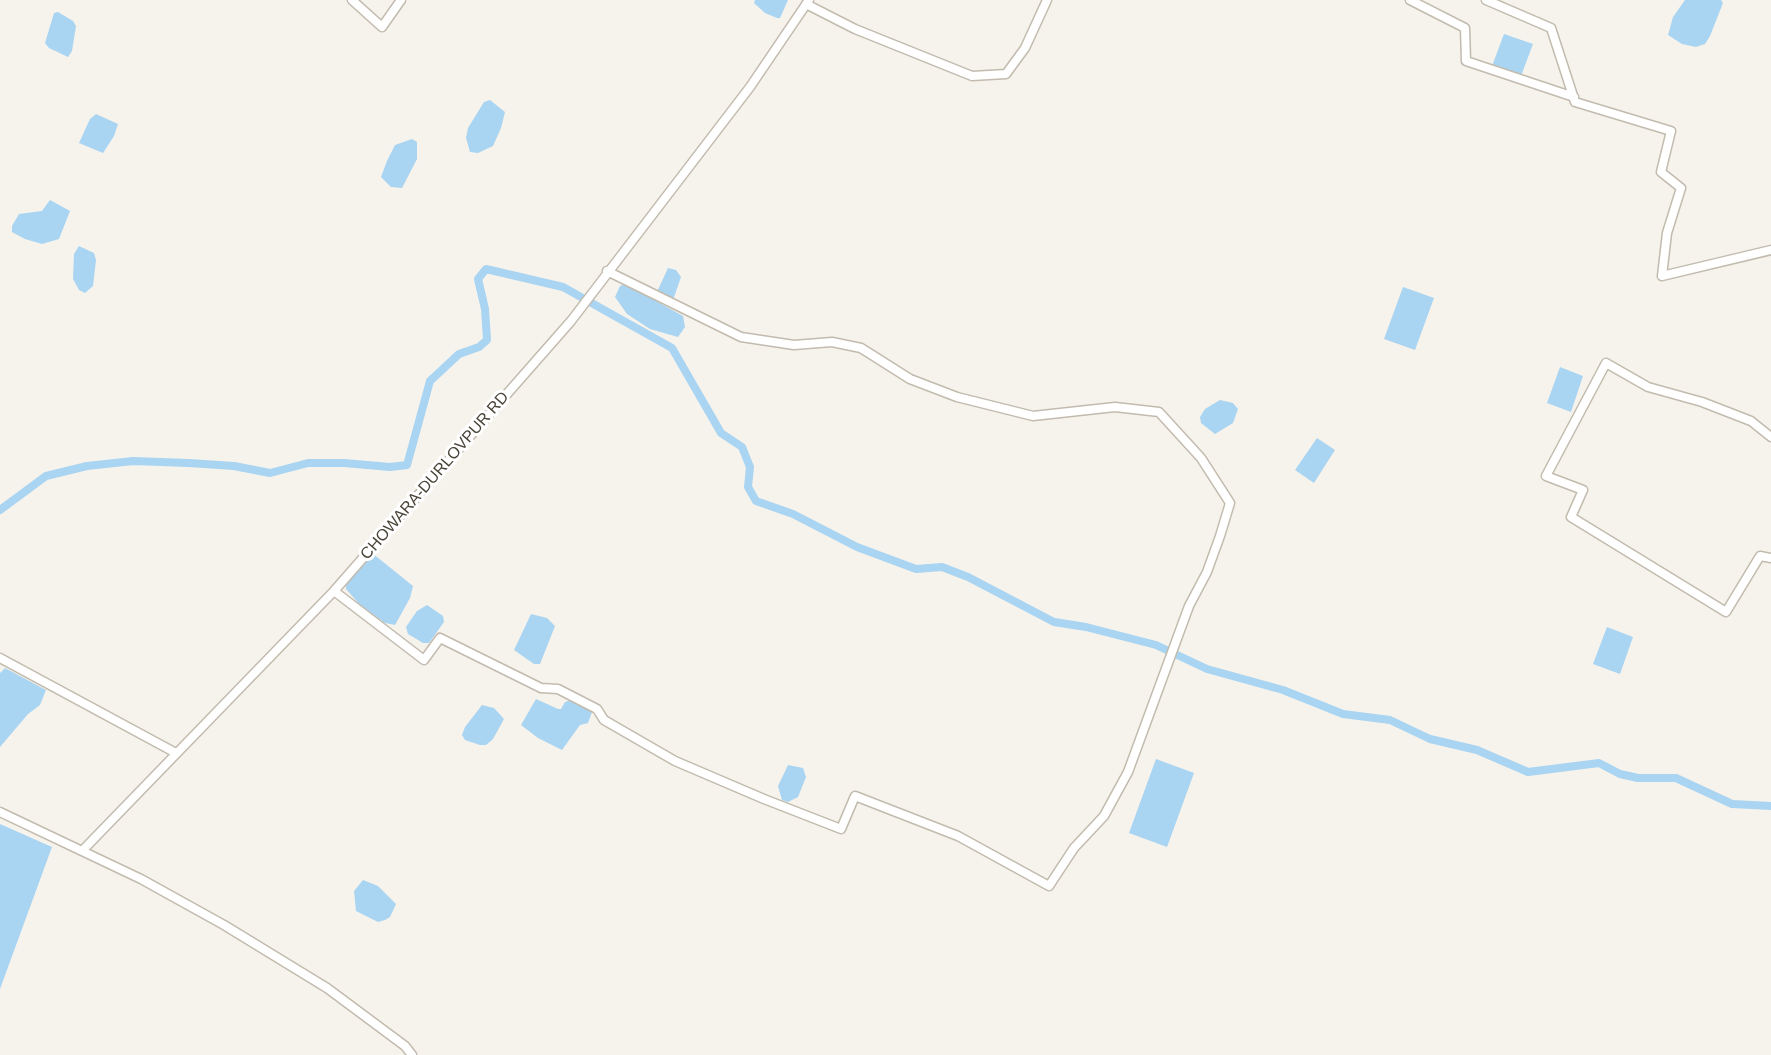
<!DOCTYPE html>
<html>
<head>
<meta charset="utf-8">
<style>
	body { margin:0 }
	canvas { display:block; background:#f6f3ec }
</style>
</head>
<body>
<canvas width="1771" height="1055"></canvas>
<script>
const c = document.querySelector('canvas').getContext('2d');
c.lineJoin = 'round';
function fill(path, color) {
  c.fillStyle = color;
  c.fill(path, 'evenodd');
}
function toPath(rows) {
  const path = new Path2D();
  for (const r of rows) {
    path.moveTo(r[0], r[1]);
    for (let i = 2; i < r.length; i += 2) path.lineTo(r[i], r[i + 1]);
  }
  return path;
}
function stroke(path, color, width, dash) {
  c.strokeStyle = color;
  c.lineWidth = width;
  c.lineCap = dash ? 'butt' : 'round';
  c.setLineDash(dash || []);
  c.stroke(path);
}
function label(font, color, halo, rows, align = 'center') {
  c.font = font + ' Arial,sans-serif';
  c.lineWidth = 6;
  c.setLineDash([]);
  c.textBaseline = 'middle';
  c.strokeStyle = halo;
  c.fillStyle = color;
  for (const [text, x, y, turn = 0] of rows) {
    c.save();
    c.translate(x, y);
    c.rotate((+turn || 0) * Math.PI / 180);
    c.textAlign = isNaN(turn) ? turn : align;
    if (halo) c.strokeText(text, 0, 0);
    c.fillText(text, 0, 0);
    c.restore();
  }
}
fill(toPath([
	[755,0,788,0,780,18,777,18,765,13,754,3],
	[1685,0,1721,0,1723,3,1710,36,1705,44,1696,47,1682,44,1668,35,1673,17],
	[58,12,73,21,76,26,72,51,68,57,49,48,45,43,54,13],
	[1504,34,1533,44,1521,76,1492,66],
	[490,100,505,112,501,128,493,146,478,153,470,152,466,138,468,128,484,102],
	[96,114,118,124,114,136,103,153,79,143,90,119],
	[412,139,417,142,417,159,402,188,391,187,381,177,387,161,395,145],
	[50,200,70,211,59,239,42,244,25,239,12,232,12,226,19,214,42,211],
	[79,246,94,253,96,260,93,286,85,293,79,290,73,279,74,254],
	[668,268,676,270,681,277,672,303,656,294],
	[625,284,683,316,685,327,678,337,650,329,627,314,615,297,620,286],
	[1403,287,1434,298,1415,350,1384,339],
	[1560,367,1583,376,1571,412,1547,403],
	[1220,400,1233,403,1238,409,1233,423,1215,434,1201,423,1200,417,1205,409],
	[1317,438,1335,450,1314,483,1295,470],
	[372,553,413,586,410,598,395,625,385,623,360,605,346,589,346,585],
	[427,605,443,616,444,622,429,643,423,643,408,634,406,627,417,611],
	[531,614,547,618,555,626,540,664,534,664,514,650],
	[1607,627,1633,637,1620,674,1593,664],
	[5,668,46,690,40,705,28,714,0,747,0,673],
	[536,699,558,709,561,709,565,702,571,700,588,707,592,712,588,723,580,725,562,750,538,738,521,725],
	[482,705,494,708,504,719,493,739,486,745,480,745,465,740,462,735,465,727],
	[1156,759,1194,773,1167,847,1129,833],
	[788,765,803,768,806,777,798,797,788,802,782,800,778,786],
	[0,824,52,847,0,989],
	[363,880,378,886,396,904,390,917,385,920,378,922,356,911,354,891]
]), '#a9d4f2');
stroke(toPath([
	[0,510,46,476,87,466,133,461,189,463,234,466,270,473,308,463,344,463,390,467,407,465,430,381,459,354,479,347,487,340,485,309,478,279,486,269,563,287,672,348,721,433,742,447,750,467,748,487,756,501,793,514,857,547,916,569,942,567,968,577,1054,622,1086,627,1156,645,1207,669,1283,690,1343,714,1390,720,1430,739,1477,750,1528,772,1599,763,1620,774,1638,778,1676,778,1732,804,1771,806]
]), '#a9d4f2', 8);
const minor = toPath([
	[352,0,382,27,401,0],
	[1410,0,1465,28,1466,61,1574,97],
	[1486,0,1551,28,1575,102,1671,131,1661,172,1681,188,1667,233,1662,276,1771,250],
	[806,4,855,29,972,76,1006,74,1025,48,1047,0],
	[1771,437,1751,421,1702,402,1648,387,1606,363,1546,476,1583,490,1571,517,1726,612,1760,556,1771,558],
	[334,591,424,660,440,638,541,688,558,689,597,709,604,720,675,761,764,799,841,829,855,796,958,836,1049,886,1074,848,1104,816,1128,772,1189,606,1207,572,1220,536,1230,503,1201,458,1159,412,1115,407,1033,416,957,397,910,379,861,348,832,342,794,345,741,337,607,271],
	[0,658,176,753],
	[0,812,82,851,334,591,571,321,750,87,809,0],
	[82,851,141,879,224,925,327,988,405,1046,412,1055]
]);
stroke(minor, '#c2bbae', 11);
stroke(minor, '#fff', 8);
label('16px', '#4b4439', '#fff', [
	["CHOWARA-DURLOVPUR RD",435,476,-49]
]);
</script>
</body>
</html>
